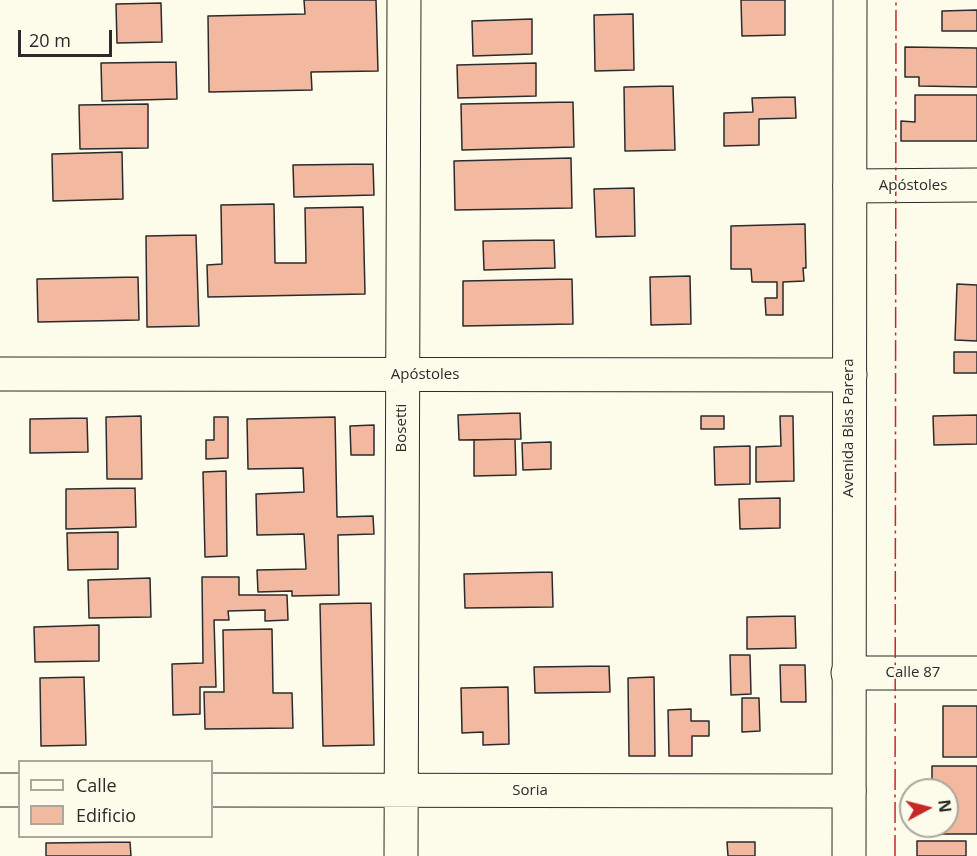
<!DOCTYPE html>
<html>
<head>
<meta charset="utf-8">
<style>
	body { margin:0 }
	#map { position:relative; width:977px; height:856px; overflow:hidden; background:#fdfbea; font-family:"Open Sans",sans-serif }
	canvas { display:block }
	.legend { position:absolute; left:18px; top:760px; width:195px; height:78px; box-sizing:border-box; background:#fdfbea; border:2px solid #a9a89e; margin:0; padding:8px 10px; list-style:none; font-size:18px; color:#2b2b2b }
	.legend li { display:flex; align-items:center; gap:12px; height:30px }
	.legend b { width:30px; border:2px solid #a9a89e }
	.north { position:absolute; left:899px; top:778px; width:60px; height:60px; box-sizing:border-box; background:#fdfbea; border:2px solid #a9a89e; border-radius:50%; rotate:83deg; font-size:16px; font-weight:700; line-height:24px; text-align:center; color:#2b2b2b }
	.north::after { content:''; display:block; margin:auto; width:21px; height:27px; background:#c62828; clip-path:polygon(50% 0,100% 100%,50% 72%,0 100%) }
	.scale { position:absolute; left:18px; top:30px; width:94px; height:27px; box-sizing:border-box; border:3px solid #2b2b2b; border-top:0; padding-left:8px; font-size:18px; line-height:21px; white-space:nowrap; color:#2b2b2b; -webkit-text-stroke:4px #fdfbea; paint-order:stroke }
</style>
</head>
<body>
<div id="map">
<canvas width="977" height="856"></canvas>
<ul class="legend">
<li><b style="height:8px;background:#fdfbea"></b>Calle</li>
<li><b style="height:16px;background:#f2b8a0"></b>Edificio</li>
</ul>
<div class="north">N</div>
<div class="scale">20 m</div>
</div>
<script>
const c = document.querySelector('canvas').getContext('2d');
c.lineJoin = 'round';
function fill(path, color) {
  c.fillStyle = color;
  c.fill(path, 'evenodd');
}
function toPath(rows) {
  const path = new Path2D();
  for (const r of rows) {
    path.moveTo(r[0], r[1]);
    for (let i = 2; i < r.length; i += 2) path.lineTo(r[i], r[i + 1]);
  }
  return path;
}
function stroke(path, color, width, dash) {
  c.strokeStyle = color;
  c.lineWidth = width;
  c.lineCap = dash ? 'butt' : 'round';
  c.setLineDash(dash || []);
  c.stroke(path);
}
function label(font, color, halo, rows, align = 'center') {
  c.font = font + ' "Open Sans",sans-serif';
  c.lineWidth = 4.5;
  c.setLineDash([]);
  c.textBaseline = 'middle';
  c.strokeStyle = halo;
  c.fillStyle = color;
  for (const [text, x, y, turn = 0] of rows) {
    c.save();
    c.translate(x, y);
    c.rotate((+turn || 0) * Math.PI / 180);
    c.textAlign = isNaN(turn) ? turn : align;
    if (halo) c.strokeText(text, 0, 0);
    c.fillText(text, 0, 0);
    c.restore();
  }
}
const building = toPath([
	[304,0,376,0,378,71,311,72,312,90,209,92,208,16,305,14,304,0],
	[741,0,785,0,785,35,742,36,741,0],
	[161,3,162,42,117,43,116,4,161,3],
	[977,10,977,31,942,31,942,11,977,10],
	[633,14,634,70,595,71,594,15,633,14],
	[532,19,532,54,473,56,472,21,532,19],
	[905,47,977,48,977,87,919,86,919,77,905,77,905,47],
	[176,62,177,99,102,101,101,63,176,62],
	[536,63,536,96,458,98,457,65,536,63],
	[673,86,675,150,625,151,624,87,673,86],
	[915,95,977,95,977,141,901,141,901,121,915,122,915,95],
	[795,97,796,118,759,119,759,145,724,146,724,113,753,112,752,98,795,97],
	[573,102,574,147,462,150,461,104,573,102],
	[148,104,148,148,80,149,79,105,148,104],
	[122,152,123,199,53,201,52,154,122,152],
	[571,158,572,208,455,210,454,161,571,158],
	[373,164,374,195,294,197,293,165,373,164],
	[634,188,635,236,596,237,594,189,634,188],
	[274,204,275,263,306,263,305,208,363,207,365,294,208,297,207,265,222,264,221,205,274,204],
	[805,224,806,268,803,268,804,281,783,282,783,315,766,315,765,298,777,298,777,282,752,282,751,269,731,269,731,226,805,224],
	[196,235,199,326,147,327,146,236,196,235],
	[554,240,555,268,484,270,483,241,554,240],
	[690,276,691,324,651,325,650,277,690,276],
	[138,277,139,320,38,322,37,279,138,277],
	[572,279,573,324,463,326,463,281,572,279],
	[957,284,977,285,977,341,955,340,957,284],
	[954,352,977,352,977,373,954,373,954,352],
	[520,413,521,439,459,440,458,415,520,413],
	[977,415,977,444,934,445,933,416,977,415],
	[141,416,142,479,107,479,106,417,141,416],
	[701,416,724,416,724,429,701,429,701,416],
	[780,416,793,416,794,481,756,482,756,447,781,446,780,416],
	[214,417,228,417,228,458,206,459,206,440,214,440,214,417],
	[335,417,337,517,373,516,374,534,338,535,339,595,292,596,292,591,258,592,257,570,306,569,304,534,257,535,256,494,304,492,303,468,248,469,247,419,335,417],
	[87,418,88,452,30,453,30,419,87,418],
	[374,425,374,455,351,455,350,426,374,425],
	[515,439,516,475,474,476,474,440,515,439],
	[551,442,551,469,523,470,522,443,551,442],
	[750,446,750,484,715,485,714,447,750,446],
	[226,471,227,556,205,557,203,472,226,471],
	[135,488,136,527,66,529,66,489,135,488],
	[780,498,780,528,740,529,739,499,780,498],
	[118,532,118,569,68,570,67,533,118,532],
	[552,572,553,607,465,608,464,574,552,572],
	[202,577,239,577,239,595,287,595,288,620,265,621,265,610,228,611,229,620,214,620,216,687,200,687,200,714,173,715,172,664,203,663,202,577],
	[150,578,151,617,89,618,88,580,150,578],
	[371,603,374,745,323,746,320,604,371,603],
	[795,616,796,648,747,649,747,617,795,616],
	[99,625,99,661,35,662,34,627,99,625],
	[272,629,273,693,292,693,293,728,205,729,204,692,224,692,223,630,272,629],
	[730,655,750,655,751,694,731,695,730,655],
	[780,665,805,665,806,702,781,702,780,665],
	[609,666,610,692,535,693,534,667,609,666],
	[84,677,86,745,41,746,40,678,84,677],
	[654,677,655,756,629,756,628,678,654,677],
	[508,687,509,744,483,745,483,732,462,733,461,688,508,687],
	[742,698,759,698,760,731,742,732,742,698],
	[943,706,977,706,977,757,943,757,943,706],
	[691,709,691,721,709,721,709,736,692,736,692,756,669,756,668,710,691,709],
	[932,766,977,766,977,834,933,834,933,826,947,826,947,790,932,790,932,766],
	[917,841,966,841,966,856,917,856,917,841],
	[130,842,131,856,46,856,46,843,130,842],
	[727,842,755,842,755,856,728,856,727,842]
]);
fill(building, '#f2b8a0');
stroke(building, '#2b2b2b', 1.5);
const minor = toPath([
	[850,186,977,185],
	[0,374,850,375],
	[848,673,977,673],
	[0,790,20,790],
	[212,790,849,791],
	[401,856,404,0]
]);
const major = toPath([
	[849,856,850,0]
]);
stroke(minor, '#2b2b2b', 35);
stroke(major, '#2b2b2b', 35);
stroke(minor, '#fdfbea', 33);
stroke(major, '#fdfbea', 33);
stroke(toPath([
	[895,856,896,0]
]), '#c62828', 1.5, [21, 4.5, 3, 4.5]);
label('15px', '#2b2b2b', '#fdfbea', [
	["Apóstoles",913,186],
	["Apóstoles",425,375],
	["Bosetti",402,428,-90],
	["Avenida Blas Parera",849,428,-90],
	["Calle 87",913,673],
	["Soria",530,791]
]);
</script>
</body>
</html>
